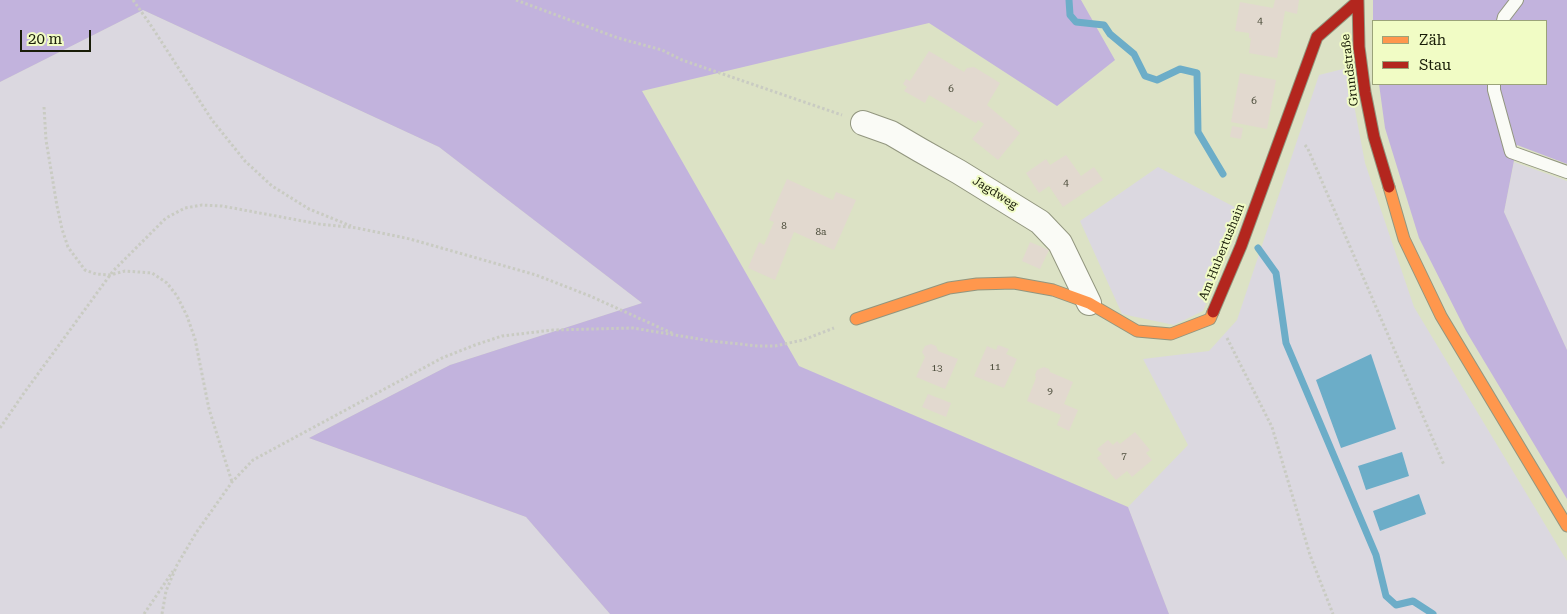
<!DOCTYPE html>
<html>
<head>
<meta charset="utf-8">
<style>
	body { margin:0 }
	#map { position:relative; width:1567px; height:614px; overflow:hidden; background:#dce2c5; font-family:"Roboto Serif",serif }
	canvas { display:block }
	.legend { position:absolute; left:1372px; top:20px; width:175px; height:65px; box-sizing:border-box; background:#f1fcc5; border:1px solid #9ba379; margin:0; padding:6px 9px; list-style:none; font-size:15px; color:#191d08 }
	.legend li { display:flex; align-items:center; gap:10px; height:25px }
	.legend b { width:25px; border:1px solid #9ba379 }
	.scale { position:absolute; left:20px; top:30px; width:71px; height:22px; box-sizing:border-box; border:2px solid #191d08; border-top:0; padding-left:6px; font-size:15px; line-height:18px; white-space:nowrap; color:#191d08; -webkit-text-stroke:4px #f1fcc5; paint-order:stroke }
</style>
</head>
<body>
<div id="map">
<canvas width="1567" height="614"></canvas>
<ul class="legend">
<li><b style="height:6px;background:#ff974d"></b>Zäh</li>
<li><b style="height:6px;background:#b3261e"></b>Stau</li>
</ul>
<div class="scale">20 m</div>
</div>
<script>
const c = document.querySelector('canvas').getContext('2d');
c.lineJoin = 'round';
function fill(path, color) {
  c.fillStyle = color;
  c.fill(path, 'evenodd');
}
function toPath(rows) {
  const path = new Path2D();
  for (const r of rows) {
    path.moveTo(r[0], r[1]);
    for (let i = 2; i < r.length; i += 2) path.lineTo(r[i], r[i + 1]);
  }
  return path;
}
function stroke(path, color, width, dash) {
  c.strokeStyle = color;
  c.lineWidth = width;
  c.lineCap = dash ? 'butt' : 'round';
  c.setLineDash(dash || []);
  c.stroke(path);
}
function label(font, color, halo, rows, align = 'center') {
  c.font = font + ' "Roboto Serif",serif';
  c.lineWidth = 4;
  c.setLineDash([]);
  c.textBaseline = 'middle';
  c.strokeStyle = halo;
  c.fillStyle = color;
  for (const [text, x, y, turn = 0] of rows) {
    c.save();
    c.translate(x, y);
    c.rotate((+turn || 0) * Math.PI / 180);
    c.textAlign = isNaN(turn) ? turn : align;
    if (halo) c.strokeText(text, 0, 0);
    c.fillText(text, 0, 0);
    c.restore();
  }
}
fill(toPath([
	[143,10,439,147,642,303,450,365,309,438,526,517,610,614,0,614,0,82],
	[1347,68,1365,163,1414,307,1567,561,1567,614,1169,614,1128,507,1188,445,1143,359,1209,351,1237,320,1319,75],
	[1514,162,1567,181,1567,350,1504,212],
	[1158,167,1244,212,1203,311,1174,325,1122,314,1080,221]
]), '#dbd8e0');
fill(toPath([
	[0,0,1081,0,1115,60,1057,106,929,23,642,91,799,366,1128,507,1169,614,610,614,526,517,309,438,450,365,642,303,439,147,143,10,0,82],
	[1373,0,1567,0,1567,164,1517,145,1504,212,1567,350,1567,499,1466,331,1419,238,1385,128,1379,84,1546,84,1546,21,1373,21,1373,36]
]), '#c2b3dd');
fill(toPath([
	[1371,354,1396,429,1341,448,1316,380],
	[1402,452,1409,476,1366,490,1358,466],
	[1419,494,1426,514,1380,531,1373,511]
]), '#6cadc8');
stroke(toPath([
	[1069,0,1070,15,1076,22,1104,25,1110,34,1134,54,1145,76,1157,80,1180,69,1197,73,1198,132,1223,174],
	[1258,248,1276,273,1286,343,1376,555,1386,596,1396,605,1413,601,1433,614]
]), '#6cadc8', 7);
fill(toPath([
	[1275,0,1299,0,1297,14,1285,11,1277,58,1249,53,1251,38,1249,38,1249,33,1235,31,1240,2,1273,8],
	[929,51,964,72,967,68,974,67,1000,83,987,105,1020,133,998,160,972,139,984,124,978,120,976,123,929,95,925,103,904,91,907,87,903,84,906,79,910,81],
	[1240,73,1276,80,1267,129,1231,122],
	[1232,126,1243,128,1241,139,1230,137],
	[1066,155,1081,176,1094,167,1103,180,1063,207,1049,186,1039,193,1026,173,1046,159,1050,165],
	[787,179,833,200,836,192,856,200,834,250,794,232,775,280,748,268,759,242,764,245,774,222,769,220],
	[1030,242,1049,250,1040,269,1022,261],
	[931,344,936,346,938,351,958,359,945,389,916,377,925,357,922,352,925,346],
	[998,345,1009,349,1006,354,1017,359,1004,388,974,376,987,346,996,350],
	[1044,367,1049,369,1050,372,1073,382,1064,404,1078,410,1069,431,1057,425,1061,415,1027,401,1036,378,1035,375,1037,370],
	[928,394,951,403,946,417,922,407],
	[1135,432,1150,450,1146,453,1152,460,1132,477,1127,471,1116,480,1097,458,1102,454,1097,449,1108,440,1113,445,1117,441,1120,444]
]), '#e2d9cf');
const lane = toPath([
	[1503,21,1504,17,1517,0],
	[1494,84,1494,90,1511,152,1567,172]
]);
const street = toPath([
	[863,123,891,133,920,150,959,172,1040,222,1060,243,1089,303]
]);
const slow = toPath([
	[1389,187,1404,239,1441,316,1567,526],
	[856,319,949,288,977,284,1014,283,1053,290,1089,303,1137,331,1171,334,1210,319,1213,312]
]);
const jam = toPath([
	[1358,0,1359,47,1365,92,1374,137,1389,187],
	[1213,312,1241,246,1317,37,1358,1]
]);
stroke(lane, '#92967f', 14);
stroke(street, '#92967f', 26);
stroke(slow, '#92967f', 13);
stroke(jam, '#92967f', 13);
stroke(toPath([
	[133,0,150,24,212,120,245,161,272,186,309,209,351,226],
	[516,0,618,38,662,50,682,60,842,115],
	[44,107,46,140,57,206,62,229,68,247,85,270,96,274,110,275,125,271,152,273,167,283,177,296,187,316,195,339,209,409,232,482],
	[1305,145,1308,149,1444,465],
	[1227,338,1272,427,1310,555,1333,614],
	[0,428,24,393,113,271,166,218,185,208,202,205,222,206,319,224,357,228,410,239,536,275,590,296,674,334],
	[144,614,173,571],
	[162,614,166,591,177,565,196,533,232,482,253,460,442,358,475,345,502,336,553,330,633,328,711,341,758,346,775,346,803,340,834,328]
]), '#c9cbc2', 3, [2.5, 2.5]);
stroke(lane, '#fafbf6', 12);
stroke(street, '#fafbf6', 24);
stroke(slow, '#ff974d', 11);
stroke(jam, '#b3261e', 11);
label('10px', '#4b4c3a', null, [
	["4",1260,21],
	["6",951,89],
	["6",1254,101],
	["4",1066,183],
	["8",784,226],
	["8a",821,232],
	["11",995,367],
	["13",937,368],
	["9",1050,391],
	["7",1124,456]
]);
label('12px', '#191d08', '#f1fcc5', [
	["Grundstraße",1350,70,-97],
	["Jagdweg",995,193,32],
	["Am Hubertushain",1222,252,-68]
]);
</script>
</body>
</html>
